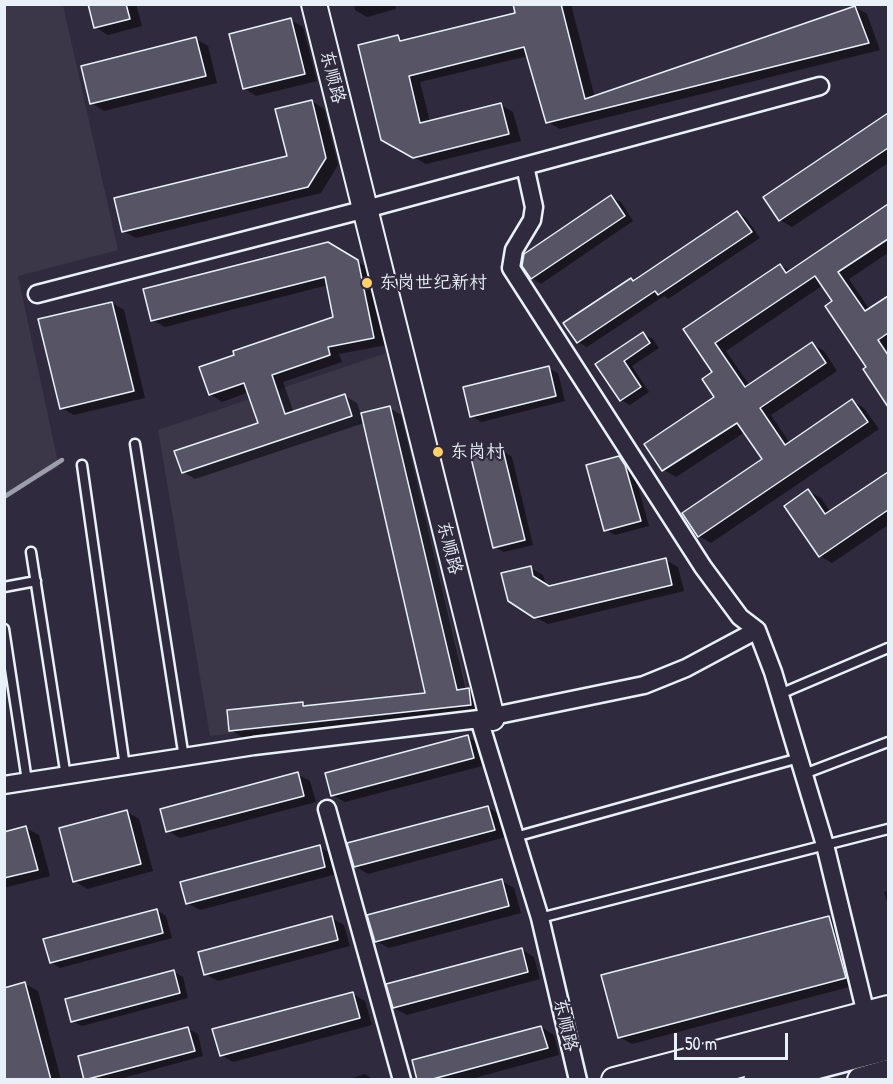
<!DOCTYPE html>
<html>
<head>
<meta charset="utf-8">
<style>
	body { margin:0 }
	#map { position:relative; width:893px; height:1084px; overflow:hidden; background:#2f2a3d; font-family:"Patrick Hand",sans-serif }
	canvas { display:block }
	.frame { position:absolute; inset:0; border:6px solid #e8f1f8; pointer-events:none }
	.scale { position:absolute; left:674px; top:1033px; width:114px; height:27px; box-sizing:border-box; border:3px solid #e8f1f8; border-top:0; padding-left:8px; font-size:18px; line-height:21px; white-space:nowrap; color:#e8f1f8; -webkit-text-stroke:4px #2f2a3d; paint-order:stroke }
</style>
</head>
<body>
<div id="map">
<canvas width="893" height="1084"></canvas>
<div class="frame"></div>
<div class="scale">50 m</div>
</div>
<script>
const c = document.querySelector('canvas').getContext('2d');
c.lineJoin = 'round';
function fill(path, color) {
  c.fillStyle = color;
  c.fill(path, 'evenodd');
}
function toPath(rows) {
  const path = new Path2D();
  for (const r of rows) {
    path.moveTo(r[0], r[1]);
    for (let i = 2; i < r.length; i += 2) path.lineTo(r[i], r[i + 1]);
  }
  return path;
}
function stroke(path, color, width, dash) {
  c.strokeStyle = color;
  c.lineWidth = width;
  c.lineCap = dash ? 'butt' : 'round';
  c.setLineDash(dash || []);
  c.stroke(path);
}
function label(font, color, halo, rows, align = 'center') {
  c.font = font + ' "Patrick Hand","LXGW WenKai TC",sans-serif';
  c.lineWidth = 4.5;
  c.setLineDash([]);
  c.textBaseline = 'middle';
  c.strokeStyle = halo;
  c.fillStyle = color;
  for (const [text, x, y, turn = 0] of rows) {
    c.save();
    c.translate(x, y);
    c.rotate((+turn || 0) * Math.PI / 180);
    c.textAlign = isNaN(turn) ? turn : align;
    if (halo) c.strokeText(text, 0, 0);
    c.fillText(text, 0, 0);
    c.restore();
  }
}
fill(toPath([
	[5,4,63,5,118,250,18,276,59,467,5,496],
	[386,353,471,705,210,736,158,430]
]), '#3b3749');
fill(toPath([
	[89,4,136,4,142,26,108,35,95,27],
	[354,4,395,4,396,9,367,17,355,10],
	[515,4,571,4,595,98,855,7,867,14,880,50,560,129,548,122,528,56,420,82,430,122,501,105,513,112,521,141,426,164,383,139,398,37,406,41,517,14],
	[291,20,303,27,317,81,256,96,244,88],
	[196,39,208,46,217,83,104,111,92,103],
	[312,101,324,109,338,165,321,193,136,238,123,231,288,157],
	[888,115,888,163,792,227,780,220,765,198],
	[611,197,621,202,633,221,541,284,532,278],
	[888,206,888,253,849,279,870,310,888,297,888,403,865,370,868,368,823,285,726,351,750,386,812,344,824,351,837,371,771,415,790,443,852,401,864,408,879,429,711,543,699,536,684,513,764,460,745,432,676,477,664,470,646,444,716,397,714,372,685,329,780,265,791,271],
	[737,213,746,218,760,238,668,299,664,296,587,347,578,342,634,282],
	[328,244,370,269,386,345,339,354,342,362,283,382,294,413,345,396,357,403,361,415,390,408,401,415,466,690,480,696,482,711,242,737,231,730,302,703,309,707,427,694,364,423,195,479,183,472,260,424,249,392,222,402,210,394,335,318,328,285,165,327,152,320],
	[112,303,124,310,145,398,74,415,61,408],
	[643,334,653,339,659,348,632,366,649,392,630,405,621,400,597,365],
	[548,368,558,373,565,401,481,422,472,416],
	[503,451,512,457,533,545,504,552,494,547],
	[619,458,629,463,634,472,649,526,615,535,606,530],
	[888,474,888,525,832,563,820,556,808,491,821,498,831,513],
	[666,560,678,567,684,591,548,624,535,617,531,568,543,575,546,585,550,587],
	[468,737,480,744,486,765,345,802,332,795],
	[297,774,310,781,316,802,180,838,168,831],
	[488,807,500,815,506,837,368,874,355,866],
	[127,812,139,819,153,871,87,889,75,881],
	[26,828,39,835,50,876,4,888,4,833],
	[319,847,332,854,337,874,200,910,187,903],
	[502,881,514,888,521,913,389,948,376,941],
	[888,891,888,905,884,892],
	[157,910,166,916,172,938,60,968,51,962],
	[829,917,841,924,857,985,632,1044,619,1037],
	[331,918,344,925,350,946,218,981,205,974],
	[521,949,534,957,540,979,407,1015,394,1008],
	[174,972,183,977,188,998,82,1026,72,1021],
	[25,984,38,991,61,1080,4,1080],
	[353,994,365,1001,372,1025,233,1062,221,1055],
	[541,1027,554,1035,559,1055,467,1080,418,1080],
	[188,1029,198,1034,203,1056,116,1080,86,1080],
	[365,1074,374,1080,346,1080]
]), '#0007');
stroke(toPath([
	[4,497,62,460]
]), '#9c9fab', 4.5);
const building = toPath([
	[88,4,126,4,130,19,94,28,88,4],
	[513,4,561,4,585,99,855,6,869,43,546,123,524,47,409,76,420,123,501,103,509,134,413,158,381,140,358,45,398,35,400,41,515,13,513,4],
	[291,18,305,74,243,89,229,34,291,18],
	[196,37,206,76,90,104,81,66,196,37],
	[312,100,326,158,308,187,122,232,114,198,287,156,275,109,312,100],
	[888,113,888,148,779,221,763,197,888,113],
	[611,195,625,216,531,279,522,266,524,254,611,195],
	[888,204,888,239,838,272,865,311,888,296,888,333,878,340,888,355,888,407,863,369,866,367,825,306,832,301,815,276,715,343,745,387,812,342,826,363,760,408,785,445,852,399,868,422,698,537,682,513,762,459,737,423,662,471,644,444,714,397,702,379,712,372,683,329,780,264,786,273,888,204],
	[737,211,752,232,658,295,655,291,577,343,563,323,631,278,633,281,737,211],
	[328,242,358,260,374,338,328,347,330,355,272,375,285,414,345,394,352,416,182,473,174,451,258,423,244,383,209,395,199,367,234,355,233,351,333,317,325,277,151,321,143,289,328,242],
	[112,302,134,391,60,409,38,319,112,302],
	[643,332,650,343,624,361,641,387,620,401,595,364,643,332],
	[549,366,556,396,470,417,463,387,549,366],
	[390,406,457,690,469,688,471,705,229,731,227,710,303,702,303,706,425,693,361,413,390,406],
	[503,450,525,540,493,548,471,458,503,450],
	[619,456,625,465,641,521,604,531,586,465,619,456],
	[888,472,888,510,819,557,784,506,808,489,825,514,888,472],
	[666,558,672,585,534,618,508,601,501,573,531,566,533,576,549,586,666,558],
	[468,735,474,758,331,796,325,773,468,735],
	[298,772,304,796,166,832,160,809,298,772],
	[488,806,495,830,354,867,347,843,488,806],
	[127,810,141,864,73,882,59,828,127,810],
	[26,826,38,870,4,878,4,832,26,826],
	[320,845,325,867,186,904,180,882,320,845],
	[502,879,509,906,375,942,367,915,502,879],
	[157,909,163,933,50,963,43,939,157,909],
	[332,916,338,940,204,975,198,952,332,916],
	[829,916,846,978,618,1038,601,975,829,916],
	[522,948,528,972,393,1008,386,984,522,948],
	[174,970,180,993,71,1022,65,999,174,970],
	[25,982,51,1080,4,1080,4,988,25,982],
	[353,992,360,1018,220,1056,212,1029,353,992],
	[541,1026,548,1048,429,1080,417,1080,412,1060,541,1026],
	[188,1027,195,1051,84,1080,78,1056,188,1027]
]);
fill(building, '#575565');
stroke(building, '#e8f1f8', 1.5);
const lane = toPath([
	[135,444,184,758],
	[82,465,125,767],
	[31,552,66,777],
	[4,587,36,581],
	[4,629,27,781],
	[780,694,888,648],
	[804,774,888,742],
	[515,837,799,758],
	[540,918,888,829]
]);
const street = toPath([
	[525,166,534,207,532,220,514,250,511,268,703,567,740,617,757,630,773,672,825,845,866,1014],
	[37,294,366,209,820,86],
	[4,785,254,746,479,719],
	[327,809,402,1080],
	[578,1080,540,918,479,719,644,685,686,668,757,630]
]);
const secondary = toPath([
	[314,4,492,718],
	[614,1080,888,1008],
	[860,1080,888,1072]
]);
const primary = toPath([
	[677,1080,888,1024],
	[758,1080,888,1046]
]);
stroke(lane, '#e8f1f8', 13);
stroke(street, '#e8f1f8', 21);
stroke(secondary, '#e8f1f8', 28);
stroke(primary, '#e8f1f8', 32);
stroke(lane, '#2f2a3d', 8);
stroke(street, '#2f2a3d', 16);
stroke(secondary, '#2f2a3d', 24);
stroke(primary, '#2f2a3d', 27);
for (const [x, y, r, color] of [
	[367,283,6,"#ffd166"],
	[438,452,6,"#ffd166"]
]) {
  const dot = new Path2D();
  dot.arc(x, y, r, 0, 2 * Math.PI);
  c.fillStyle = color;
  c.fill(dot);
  stroke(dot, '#2f2a3d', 2);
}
label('18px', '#e8f1f8', '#2f2a3d', [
	["东顺路",332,77,76],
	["东顺路",449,548,76],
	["东顺路",565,1025,77]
]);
label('18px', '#e8f1f8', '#2f2a3d', [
	["东岗世纪新村",379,283],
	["东岗村",450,452]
], 'left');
</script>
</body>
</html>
